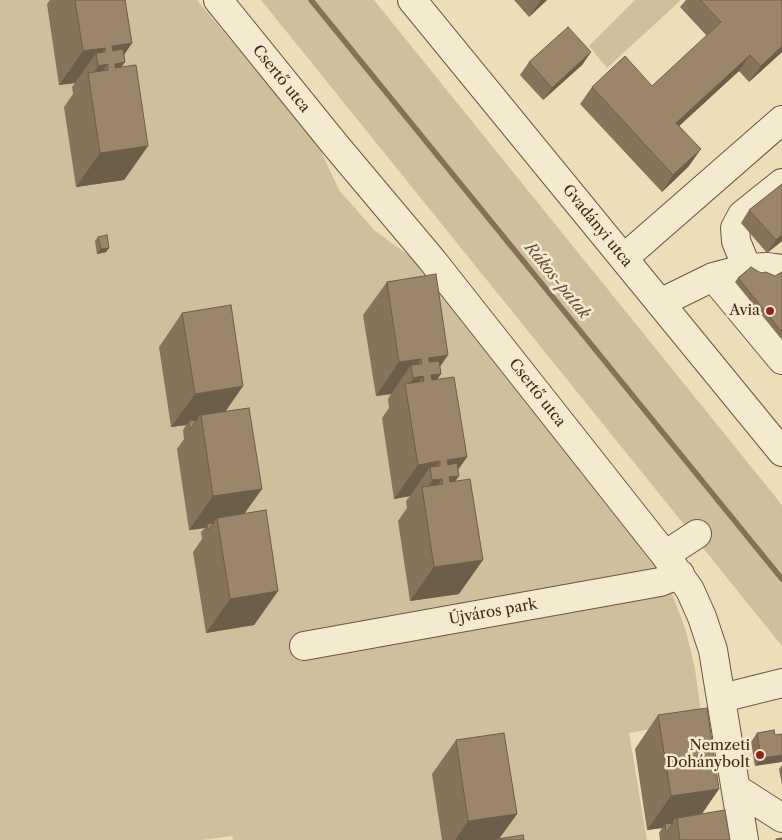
<!DOCTYPE html>
<html>
<head>
<meta charset="utf-8">
<style>
	body { margin:0 }
	canvas { display:block; background:#eddeb7 }
</style>
</head>
<body>
<canvas width="782" height="840"></canvas>
<script>
const c = document.querySelector('canvas').getContext('2d');
c.lineJoin = 'round';
function fill(path, color) {
  c.fillStyle = color;
  c.fill(path, 'evenodd');
}
function toPath(rows) {
  const path = new Path2D();
  for (const r of rows) {
    path.moveTo(r[0], r[1]);
    for (let i = 2; i < r.length; i += 2) path.lineTo(r[i], r[i + 1]);
  }
  return path;
}
function stroke(path, color, width, dash) {
  c.strokeStyle = color;
  c.lineWidth = width;
  c.lineCap = dash ? 'butt' : 'round';
  c.setLineDash(dash || []);
  c.stroke(path);
}
function label(font, color, halo, rows, align = 'center') {
  c.font = font + ' "Libre Caslon Text",serif';
  c.lineWidth = 5;
  c.setLineDash([]);
  c.textBaseline = 'middle';
  c.strokeStyle = halo;
  c.fillStyle = color;
  for (const [text, x, y, turn = 0] of rows) {
    c.save();
    c.translate(x, y);
    c.rotate((+turn || 0) * Math.PI / 180);
    c.textAlign = isNaN(turn) ? turn : align;
    if (halo) c.strokeText(text, 0, 0);
    c.fillText(text, 0, 0);
    c.restore();
  }
}
fill(toPath([
	[0,0,197,0,318,145,339,190,374,230,415,260,648,550,671,591,686,631,695,669,702,720,629,733,647,840,233,840,232,836,203,840,0,840],
	[261,0,374,0,782,505,782,646],
	[635,0,681,0,607,68,589,46]
]), '#d0bf9b');
stroke(toPath([
	[311,0,782,579]
]), '#887055', 5.5);
const minor = toPath([
	[218,0,337,147,432,260,665,555,690,590,702,617,713,650,744,840],
	[412,0,782,452],
	[624,258,782,120],
	[747,268,736,241,735,228,742,215,782,183],
	[713,277,782,360],
	[660,303,713,277,747,268,767,267,782,269],
	[665,555,697,534],
	[304,646,660,582,680,574],
	[722,698,782,683],
	[737,789,782,818]
]);
stroke(minor, '#6f553e', 30);
stroke(minor, '#f3ead0', 28);
fill(toPath([
	[50,0,125,0,132,43,124,55,121,68,148,146,124,180,76,187,64,107,73,94,72,87,75,83,59,85,47,4],
	[514,0,547,0,529,17],
	[686,0,782,0,782,52,749,82,739,71,679,126,689,166,662,192,580,104,592,87,652,86,707,36,680,7],
	[591,52,582,65,543,100,520,75,529,62],
	[782,184,782,241,767,253,741,223,749,210],
	[98,237,109,248,106,252,97,254,95,241],
	[782,272,782,340,735,282,738,278,761,273,775,276],
	[387,282,448,355,440,367,441,374,437,379,467,457,458,469,455,482,459,594,410,601,398,521,407,508,406,501,410,496,394,499,382,418,389,408,388,399,391,394,376,396,363,315],
	[182,313,243,386,226,411,262,489,244,514,278,591,254,625,206,633,193,552,202,539,201,532,205,528,189,530,177,449,184,439,183,430,186,425,171,427,159,347],
	[658,715,719,789,702,814,730,840,660,840,659,833,662,828,647,830,635,749],
	[757,733,775,735,782,734,755,766,751,742],
	[456,740,517,814,499,839,524,840,442,840,432,774],
	[782,765,782,785,779,769]
]), '#86735a');
fill(toPath([
	[541,0,547,0,529,17],
	[132,43,118,63,125,62,101,96,91,98,105,78,108,70,108,64,90,89,89,79,112,46],
	[782,46,782,52,749,82,761,66],
	[105,48,97,59,96,53,75,83,59,85,83,51],
	[591,52,582,65,543,100,552,88],
	[750,55,739,71,665,139,676,123],
	[148,146,124,180,76,187,100,153],
	[701,149,689,166,662,192,673,175],
	[782,235,782,241,767,253,776,240],
	[109,248,106,252,97,254,101,249],
	[448,355,434,374,441,374,417,408,424,381,423,376,408,398,406,388,429,358],
	[421,359,412,372,411,365,391,394,376,396,399,362],
	[243,386,219,420,201,415,199,416,193,424,189,421,186,425,171,427,195,394],
	[467,457,453,477,459,476,435,510,443,484,442,479,424,504,423,493,447,460],
	[440,461,431,474,430,467,410,496,394,499,418,465],
	[262,489,238,522,217,518,211,527,207,524,205,528,189,530,213,496],
	[483,560,459,594,410,601,434,567],
	[278,591,254,625,206,633,230,599],
	[782,755,782,762,755,766,761,758],
	[719,789,695,823,677,818,675,818,669,827,665,824,662,828,647,830,671,796],
	[517,814,498,840,455,840,468,821]
]), '#6d5e4a');
const building = toPath([
	[75,0,125,0,132,43,112,46,113,51,123,49,125,62,115,64,115,68,136,65,148,146,100,153,88,73,108,70,108,64,98,66,96,53,105,52,105,48,83,51,75,0],
	[700,0,782,0,782,46,761,66,750,55,676,123,701,149,673,175,592,87,625,56,652,86,721,22,700,0],
	[568,27,591,52,552,88,529,62,568,27],
	[782,184,782,235,776,240,749,210,782,184],
	[107,235,109,248,101,249,98,237,107,235],
	[751,267,761,273,766,272,775,276,782,272,782,332,738,278,751,267],
	[436,274,448,355,429,358,429,362,439,361,441,374,431,375,432,380,454,377,467,457,447,460,448,465,457,463,459,476,449,477,450,482,470,479,483,560,434,567,422,487,443,484,442,479,432,480,430,467,440,466,440,461,418,465,405,384,424,381,423,376,413,378,411,365,422,364,421,359,399,362,387,282,436,274],
	[231,305,243,386,195,394,182,313,231,305],
	[249,408,262,489,213,496,201,415,249,408],
	[197,420,190,430,189,421,197,420],
	[266,510,278,591,230,599,217,518,266,510],
	[214,523,208,530,207,524,214,523],
	[707,708,719,789,671,796,658,715,707,708],
	[774,730,775,735,782,734,782,755,761,758,757,733,774,730],
	[504,733,517,814,468,821,456,740,504,733],
	[725,810,730,840,680,840,677,818,725,810],
	[673,823,666,833,665,824,673,823],
	[523,835,524,840,491,840,523,835],
	[782,838,782,840,776,840,776,839,782,838]
]);
fill(building, '#9c8669');
stroke(building, '#6d5e4a', 1);
for (const [x, y, r, color] of [
	[770,311,5,"#8f2418"],
	[760,755,5,"#8f2418"]
]) {
  const dot = new Path2D();
  dot.arc(x, y, r, 0, 2 * Math.PI);
  c.fillStyle = color;
  c.fill(dot);
  stroke(dot, '#f3ead0', 2);
}
label('15px', '#452715', '#f3ead0', [
	["Csertő utca",281,79,51],
	["Gvadányi utca",597,226,51],
	["Csertő utca",537,393,52],
	["Újváros park",493,612,-10]
]);
label('15px', '#452715', '#f3ead0', [
	["Avia",760,311],
	["Nemzeti",750,746],
	["Dohánybolt",750,763]
], 'right');
label('italic 16px', '#664b35', '#f3ead0', [
	["Rákos-patak",557,281,51]
]);
</script>
</body>
</html>
